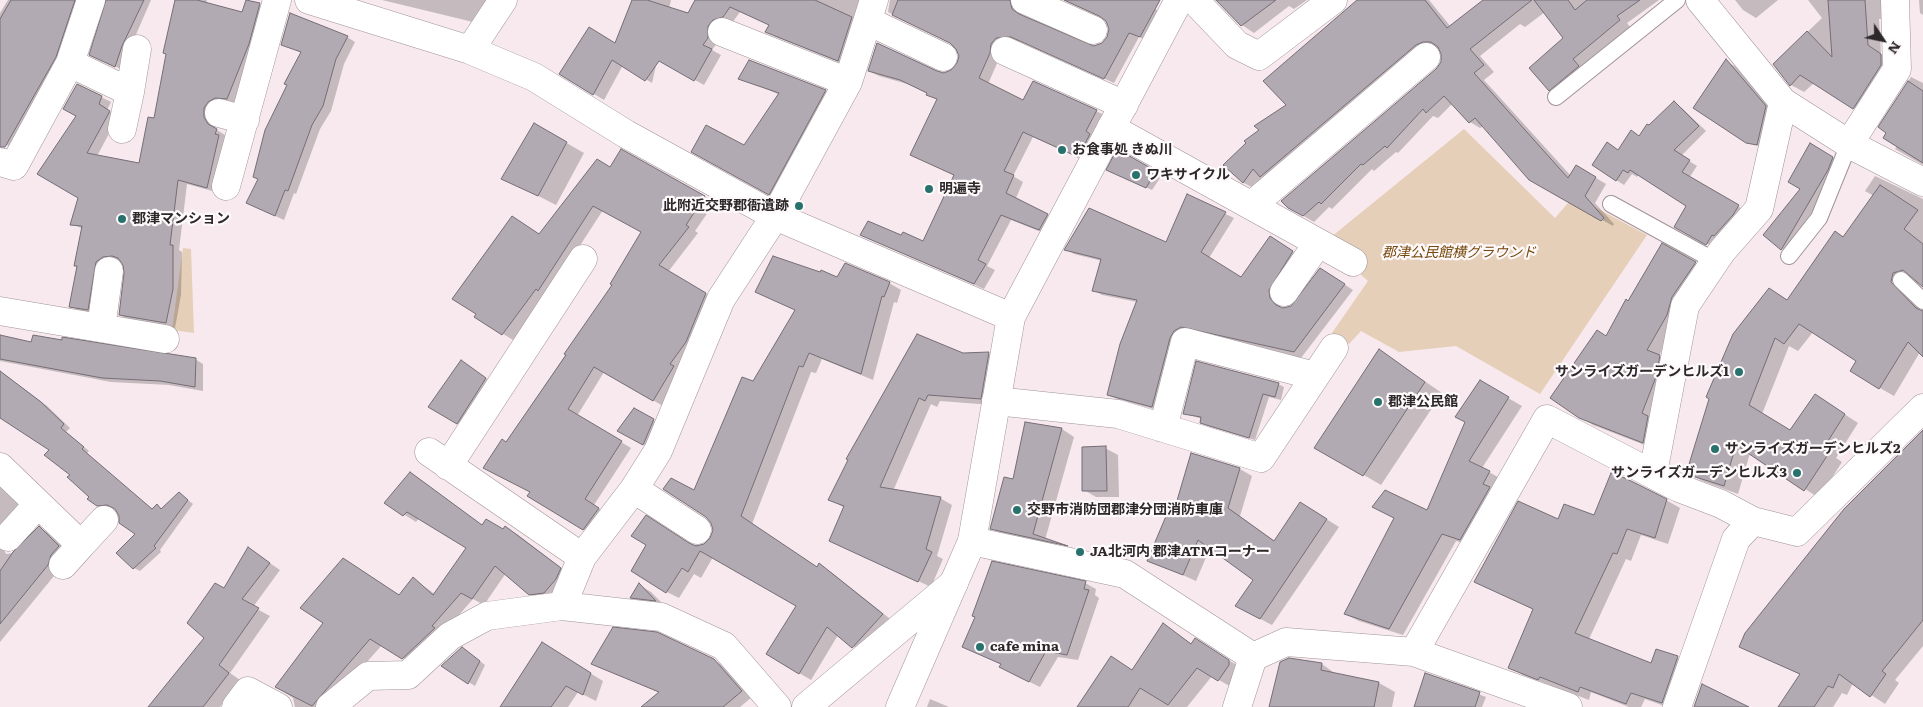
<!DOCTYPE html>
<html>
<head>
<meta charset="utf-8">
<style>
	body { margin:0 }
	#map { position:relative; width:1923px; height:707px; overflow:hidden; background:#f7e9ed; font-family:Literata,serif }
	canvas { display:block }
	.north { position:absolute; left:1858px; top:15px; width:50px; height:50px; -webkit-text-stroke:4px #fef9fa; paint-order:stroke; rotate:124deg; font-size:14px; font-weight:700; line-height:20px; text-align:center; color:#2c2729 }
	.north::after { content:''; display:block; margin:auto; width:18px; height:22px; background:#2c2729; clip-path:polygon(50% 0,100% 100%,50% 72%,0 100%) }
</style>
</head>
<body>
<div id="map">
<canvas width="1923" height="707"></canvas>
<div class="north">N</div>
</div>
<script>
const c = document.querySelector('canvas').getContext('2d');
c.lineJoin = 'round';
function fill(path, color) {
  c.fillStyle = color;
  c.fill(path, 'evenodd');
}
function toPath(rows) {
  const path = new Path2D();
  for (const r of rows) {
    path.moveTo(r[0], r[1]);
    for (let i = 2; i < r.length; i += 2) path.lineTo(r[i], r[i + 1]);
  }
  return path;
}
function stroke(path, color, width, dash) {
  c.strokeStyle = color;
  c.lineWidth = width;
  c.lineCap = dash ? 'butt' : 'round';
  c.setLineDash(dash || []);
  c.stroke(path);
}
function label(font, color, halo, rows, align = 'center') {
  c.font = font + ' Literata,"Noto Sans JP",serif';
  c.lineWidth = 4.5;
  c.setLineDash([]);
  c.textBaseline = 'middle';
  c.strokeStyle = halo;
  c.fillStyle = color;
  for (const [text, x, y, turn = 0] of rows) {
    c.save();
    c.translate(x, y);
    c.rotate((+turn || 0) * Math.PI / 180);
    c.textAlign = isNaN(turn) ? turn : align;
    if (halo) c.strokeText(text, 0, 0);
    c.fillText(text, 0, 0);
    c.restore();
  }
}
fill(toPath([
	[1464,129,1555,218,1574,196,1647,235,1540,394,1456,346,1399,352,1361,331,1349,344,1332,333,1368,281,1358,272,1367,260,1331,237],
	[183,248,191,249,194,333,172,330]
]), '#e6cfb9');
fill(toPath([
	[8,0,79,0,61,60,12,148,0,141,0,13],
	[112,0,151,0,121,69,97,58],
	[175,0,207,0,206,4,243,14,247,0,269,9,236,103,213,124,217,130,225,135,224,140,228,142,216,192,187,184,179,250,182,252,181,295,175,328,129,320,120,315,126,273,121,260,112,261,97,314,79,311,70,306,78,267,75,265,83,229,72,224,79,197,77,85,111,102,107,110,118,117,97,156,140,165,155,119,168,54,165,52],
	[382,0,492,0,477,23],
	[633,0,671,0,652,83,623,65,604,100,561,74,615,44],
	[697,0,869,0,848,66,776,37,767,32,770,25,740,12,712,50,721,55,704,85,661,61],
	[890,0,1020,0,1019,8,1022,16,1094,47,1103,44,1109,36,1110,29,1107,20,1063,0,1137,0,1165,14,1150,42,1139,37,1114,83,1022,41,1006,43,988,84,1023,101,1096,111,1106,116,1088,162,1033,137,1013,176,1023,182,1016,198,1057,220,1049,235,1011,220,987,266,995,270,984,289,862,235,902,237,924,243,955,176,912,155,937,101,936,100,943,102,911,85,879,76,869,71,878,44,944,74,953,71,958,64,960,55,953,44,888,12],
	[1217,0,1307,0,1294,9,1289,6,1254,33,1242,25],
	[1360,0,1429,0,1451,27,1485,0,1659,0,1627,23,1630,27,1583,65,1589,72,1560,96,1549,90,1565,38,1545,12,1525,27,1520,24,1480,56,1494,72,1484,80,1571,176,1576,166,1606,184,1595,203,1614,224,1613,226,1530,179,1484,126,1480,128,1470,122,1452,104,1438,118,1433,116,1398,153,1396,152,1374,171,1372,169,1332,209,1329,207,1314,222,1288,207,1437,70,1442,63,1443,54,1440,48,1427,51,1272,183,1262,177,1255,189,1244,183,1225,165,1288,105],
	[1735,0,1778,0,1756,18,1743,10],
	[1808,0,1884,0,1885,19,1879,19,1881,54,1894,63,1867,116,1814,83,1804,92,1791,85,1774,64,1822,18],
	[1919,0,1923,0,1923,15,1920,13],
	[347,37,355,42,344,64,331,111,320,129,296,194,294,193,284,220,256,207,259,179,302,53,282,44],
	[1726,61,1736,67,1776,113,1768,150,1746,141],
	[1911,77,1923,83,1923,165,1895,149,1897,146,1888,132,1880,127],
	[740,78,825,91,835,97,779,199,693,151,744,147,780,95],
	[1674,103,1682,108,1706,131,1681,156,1697,166,1689,178,1746,211,1715,248,1676,227,1687,206,1639,174,1637,177,1632,174,1624,185,1616,180,1619,151,1640,137],
	[535,125,584,153,556,205,503,178],
	[1811,145,1845,165,1794,256,1782,249,1802,189],
	[622,151,715,202,695,231,698,233,668,272,716,300,663,406,604,372,577,416,631,448,594,505,609,515,593,535,528,496,532,492,506,443,613,284,642,232,603,210,548,295,547,294,513,340,476,317,540,235,610,169],
	[1118,151,1162,175,1152,190,1114,173],
	[1875,176,1923,199,1923,268,1912,259,1891,282,1923,313,1923,355,1920,352,1894,396,1880,388,1858,361,1813,332,1798,351,1789,346,1762,414,1791,431,1829,404,1858,423,1836,458,1842,462,1819,498,1750,453,1738,494,1702,481,1688,473,1788,301,1836,232,1844,237,1874,196,1865,191],
	[1188,196,1234,218,1209,258,1241,279,1279,243,1301,257,1277,295,1278,304,1281,308,1292,307,1329,274,1353,290,1301,358,1199,331,1190,331,1161,411,1117,399,1108,395,1137,302,1102,295,1093,290,1102,261,1074,254,1066,249,1166,244],
	[1662,245,1707,270,1659,356,1672,363,1655,449,1593,425,1580,417,1607,337],
	[837,279,889,283,901,290,897,303,894,302,873,380,822,359,816,373,811,372,752,524,818,568,819,565,831,572,894,622,864,654,838,635,811,680,799,673,798,606,713,557,701,578,694,574,679,598,667,592,691,545,704,545,711,539,714,530,712,522,695,492,753,383,796,310,757,292],
	[0,336,32,343,195,359,203,364,203,391,169,385,111,382,0,361],
	[1379,350,1442,393,1381,485,1316,447],
	[962,354,989,354,1000,360,992,405,940,401,937,407,931,404,893,491,940,498,952,505,937,556,943,559,931,587,830,540,845,508,830,500,850,460],
	[461,362,498,386,470,430,430,406],
	[0,371,47,406,70,428,66,432,89,451,74,466,0,416],
	[1480,382,1522,406,1482,468,1503,480,1474,547,1456,541,1403,635,1359,621,1345,614,1428,512,1466,422],
	[1278,384,1284,387,1281,400,1269,397,1255,440,1207,426,1201,422,1202,419,1184,413],
	[635,410,660,424,649,447,619,431],
	[1062,429,1074,437,1045,540,1073,550,1004,535,991,528,1014,481],
	[1923,431,1923,646,1895,680,1899,683,1885,704,1853,683,1847,695,1842,693,1833,707,1780,707,1801,675,1741,647],
	[1105,448,1118,455,1119,497,1096,497,1084,490],
	[1192,454,1240,469,1252,476,1240,516,1276,542,1312,510,1339,527,1272,625,1249,613,1255,580,1210,548,1196,581,1149,560,1177,506],
	[102,467,153,510,157,506,163,509,179,493,193,504,160,550,161,552,140,571,134,568,137,534,114,507,104,509,98,505],
	[411,474,483,526,504,530,506,528,517,534,572,576,568,586,542,601,506,573,484,605,473,599,415,665,382,645,327,707,295,707,293,698,277,687,399,596,413,579,435,594,468,547,419,518,416,522,386,503],
	[0,486,26,511,3,548,6,554,14,553,39,528,49,533,68,552,58,571,0,642],
	[1666,500,1680,508,1668,544,1641,535,1631,561,1626,559,1589,639,1652,664,1656,650,1678,658,1691,665,1667,707,1645,699,1641,707,1629,707,1591,692,1589,700,1523,675,1510,667,1534,610,1475,581,1558,521,1595,517],
	[249,549,280,570,253,607,270,616,230,673,240,680,220,707,154,707,206,637],
	[1085,583,1096,589,1095,595,1099,598,1078,660,1058,657,1040,687,1011,673,1002,664,964,646,976,617],
	[639,585,651,592,666,607,644,604,632,597],
	[1163,625,1192,644,1209,648,1243,669,1233,688,1212,676,1187,707,1079,707,1133,671],
	[554,651,603,681,596,701,578,692,568,707,516,707],
	[468,652,485,665,475,686,443,666],
	[1289,659,1322,664,1337,675,1379,683,1395,692,1392,707,1274,707],
	[713,660,724,666,752,697,740,707,654,707,660,693,593,664],
	[1426,674,1486,697,1482,707,1432,707],
	[930,699,949,707,927,707]
]), '#0003');
const building = toPath([
	[11,0,75,0,56,57,5,147,0,147,0,19,11,0],
	[106,0,144,0,122,46,115,67,89,55,106,0],
	[175,0,197,0,242,12,246,0,260,3,249,44,227,99,215,98,208,102,204,108,204,117,208,124,217,129,215,134,219,135,207,188,178,180,170,245,173,245,173,289,166,323,119,315,124,273,123,265,118,258,112,256,103,257,96,262,88,310,69,307,77,266,74,266,82,226,70,225,78,198,37,174,76,116,63,109,77,84,102,96,99,104,110,111,87,153,139,163,148,117,154,118,166,54,163,53,175,0],
	[632,0,647,0,688,13,695,0,815,0,852,17,838,61,765,32,769,25,730,7,723,17,713,20,708,26,708,38,703,45,712,49,694,81,659,61,645,81,612,60,593,95,559,74,589,27,615,43,632,0],
	[898,0,1010,0,1012,9,1019,14,1094,46,1102,43,1107,37,1109,29,1106,21,1099,16,1064,0,1160,0,1140,37,1129,33,1104,79,1011,37,996,38,991,44,990,53,979,78,1023,100,1033,81,1097,110,1086,131,1090,134,1078,157,1023,132,1004,171,1014,175,1006,193,1048,214,1039,230,1001,215,978,260,986,264,974,284,860,235,868,221,901,235,903,232,923,241,954,175,910,155,937,99,926,95,927,93,900,80,868,71,877,43,937,71,944,73,951,70,957,63,959,56,956,49,950,43,892,15,898,0],
	[1216,0,1276,0,1241,26,1216,0],
	[1357,0,1425,0,1447,28,1483,0,1532,0,1470,49,1484,65,1474,73,1568,178,1576,165,1596,177,1585,196,1604,218,1601,221,1529,180,1475,118,1469,123,1444,96,1426,113,1423,109,1387,148,1385,146,1363,165,1361,164,1321,204,1319,202,1303,216,1288,208,1281,201,1436,69,1441,62,1441,54,1438,47,1431,42,1423,42,1416,45,1260,177,1253,169,1243,183,1223,165,1246,143,1244,141,1259,130,1254,126,1286,105,1263,81,1357,0],
	[1534,0,1568,0,1575,10,1587,0,1640,0,1617,16,1620,20,1573,59,1579,66,1549,91,1529,68,1563,38,1534,0],
	[1828,0,1865,0,1868,45,1881,54,1881,65,1853,109,1800,75,1790,86,1773,64,1807,31,1832,57,1828,0],
	[290,13,348,36,336,59,323,106,312,125,288,191,285,190,275,216,246,203,258,179,253,177,265,130,287,85,284,84,301,52,281,45,290,13],
	[1726,59,1766,106,1757,145,1746,143,1693,108,1726,59],
	[749,60,826,90,769,195,691,152,706,125,744,145,779,93,738,79,749,60],
	[1908,81,1923,91,1923,163,1883,138,1886,133,1878,127,1908,81],
	[1674,101,1699,126,1674,150,1690,160,1682,172,1739,205,1733,215,1714,236,1712,235,1706,245,1674,227,1686,206,1630,170,1628,173,1623,170,1616,181,1592,165,1607,142,1618,150,1631,130,1639,136,1647,124,1649,125,1674,101],
	[534,123,567,142,538,196,501,179,534,123],
	[1810,143,1833,157,1828,170,1781,250,1763,235,1800,189,1788,182,1810,143],
	[621,149,705,196,686,225,689,227,659,265,706,293,686,342,670,364,674,366,653,401,594,367,570,406,568,409,622,441,585,499,599,508,583,530,527,496,530,492,483,468,502,439,506,442,566,355,564,354,612,285,610,284,641,232,593,206,538,291,536,289,502,335,474,317,476,314,452,299,512,216,539,234,597,159,610,167,621,149],
	[1117,149,1156,171,1146,188,1106,170,1117,149],
	[1880,185,1918,210,1904,229,1923,244,1923,287,1903,270,1893,273,1891,282,1916,308,1923,311,1923,357,1908,342,1879,389,1850,371,1856,361,1799,324,1784,344,1775,338,1749,405,1790,430,1815,394,1845,414,1823,449,1829,453,1804,491,1736,445,1724,486,1686,474,1709,399,1706,397,1733,334,1769,288,1787,300,1835,231,1843,237,1880,185],
	[1187,194,1226,212,1201,252,1241,277,1270,236,1293,251,1269,290,1270,298,1276,305,1283,308,1291,306,1320,268,1345,284,1294,352,1181,327,1174,331,1170,338,1152,407,1107,395,1120,344,1137,300,1092,291,1101,259,1064,250,1089,208,1166,242,1187,194],
	[1662,243,1696,262,1672,297,1667,315,1647,350,1660,355,1656,377,1642,413,1648,416,1643,443,1579,418,1550,398,1597,330,1606,336,1626,299,1628,301,1662,243],
	[773,256,820,272,821,270,837,277,845,263,890,282,884,297,882,296,861,374,809,353,803,367,799,366,741,516,817,567,819,563,883,614,852,648,827,627,799,674,766,654,796,606,700,551,688,572,682,568,666,593,631,571,646,545,631,536,646,515,689,543,696,546,704,544,710,538,713,530,711,523,706,517,663,489,671,478,694,490,742,377,753,381,795,310,755,292,773,256],
	[917,334,963,353,989,352,981,399,928,395,925,401,919,398,880,487,941,497,926,549,932,552,918,582,829,541,844,506,828,500,848,460,846,459,917,334],
	[0,335,31,342,33,335,62,340,62,337,196,358,195,387,160,381,102,378,0,359,0,335],
	[1379,349,1425,382,1363,476,1314,448,1379,349],
	[461,360,486,378,457,424,428,407,461,360],
	[1196,361,1279,383,1275,397,1263,394,1249,438,1200,423,1201,417,1183,414,1196,361],
	[0,371,41,402,64,424,61,428,84,447,82,449,152,509,157,504,161,509,179,492,188,500,154,546,156,548,133,569,116,553,135,534,119,523,119,516,115,509,107,505,97,506,87,499,89,497,67,477,70,475,44,455,49,450,0,418,0,371],
	[1480,380,1509,397,1469,461,1490,471,1483,484,1490,487,1460,540,1442,534,1389,629,1344,614,1394,518,1372,507,1385,490,1427,510,1465,422,1455,417,1480,380],
	[634,408,654,419,643,445,617,431,634,408],
	[1025,422,1062,428,1033,534,1068,546,990,529,1004,477,1013,479,1025,422],
	[1923,430,1923,620,1882,671,1886,674,1870,697,1839,674,1833,688,1828,686,1814,707,1778,707,1800,674,1739,647,1745,633,1844,509,1923,430],
	[1106,446,1107,491,1082,491,1082,447,1106,446],
	[1191,453,1240,468,1228,508,1274,541,1300,502,1327,519,1260,619,1235,606,1253,580,1198,540,1183,575,1147,561,1172,502,1176,504,1191,453],
	[410,472,482,525,486,519,503,529,505,526,561,568,556,579,544,593,529,595,495,566,472,599,461,593,432,626,435,628,402,659,370,639,312,706,275,687,323,623,300,608,343,558,399,595,413,577,433,595,466,548,407,512,403,516,384,503,410,472],
	[1611,473,1625,478,1667,499,1655,538,1627,529,1617,554,1613,553,1575,633,1651,663,1656,649,1678,656,1662,703,1631,693,1626,704,1580,687,1578,692,1540,677,1538,680,1508,668,1533,609,1474,582,1518,501,1558,519,1564,504,1594,515,1611,473],
	[39,526,59,546,51,555,48,565,0,624,0,571,13,552,39,526],
	[248,547,270,563,242,599,259,608,219,665,229,673,203,707,148,707,204,638,187,623,215,583,224,588,248,547],
	[992,561,1086,581,1084,589,1089,590,1067,655,1046,651,1029,682,999,667,1001,664,962,647,975,617,972,616,992,561],
	[639,583,656,601,630,598,639,583],
	[1163,623,1191,644,1195,638,1229,660,1229,665,1218,681,1197,668,1168,705,1140,688,1128,707,1077,707,1111,656,1132,670,1163,623],
	[613,627,657,632,714,659,742,691,723,707,641,707,659,692,591,664,613,627],
	[542,642,591,673,583,695,566,686,551,707,500,707,542,642],
	[462,647,480,661,468,684,441,666,462,647],
	[1289,658,1322,663,1321,670,1379,682,1374,707,1269,707,1280,662,1289,658],
	[1425,673,1480,692,1475,707,1414,707,1425,673],
	[1702,684,1749,707,1694,707,1702,684]
]);
fill(building, '#b2aab2');
stroke(building, '#756d75', 1);
const service = toPath([
	[1556,97,1677,0],
	[1611,204,1715,261],
	[1789,256,1819,218,1849,144],
	[1901,280,1923,301]
]);
const minor = toPath([
	[309,0,470,50,503,0],
	[1025,0,1093,30],
	[1194,0,1237,45,1259,56,1333,0],
	[1700,0,1783,102,1849,144,1923,182],
	[868,21,943,57],
	[722,32,848,82],
	[470,50,534,77,626,134,775,216,1011,317],
	[1005,51,1124,105],
	[70,63,130,92,137,49],
	[219,113,245,120],
	[1111,128,1353,262],
	[122,129,130,92],
	[1849,144,1897,69,1895,0],
	[0,162,14,166,70,63,91,0],
	[226,186,277,0],
	[1252,205,1426,57],
	[1284,292,1318,243],
	[0,311,165,339],
	[101,328,109,271],
	[996,401,1118,414,1261,458,1334,348],
	[1163,428,1185,342,1315,376],
	[429,452,582,557],
	[448,466,583,259],
	[0,467,81,545,63,565],
	[1653,473,1685,306,1722,251,1759,209,1783,102],
	[634,489,697,530],
	[8,537,38,504],
	[972,541,1125,574,1253,657,1286,642,1414,652,1568,707],
	[81,545,104,520],
	[562,606,661,617,724,646,777,707],
	[1414,652,1547,419,1679,488,1721,504,1753,521],
	[236,707,248,691,278,707],
	[330,707,368,676,408,675,450,636,487,616,562,606,582,557,634,489,658,451,721,299,775,216,848,82,874,0],
	[806,707,954,583],
	[1237,707,1253,657],
	[1677,707,1736,539,1753,521,1797,532,1923,408]
]);
const tertiary = toPath([
	[900,707,972,541,1011,317,1179,0]
]);
stroke(service, '#a09497', 18);
stroke(minor, '#a09497', 29);
stroke(tertiary, '#a09497', 29);
stroke(service, '#fff', 16);
stroke(minor, '#fff', 28);
stroke(tertiary, '#fff', 28);
for (const [x, y, r, color] of [
	[1062,150,5,"#28726e"],
	[1136,175,5,"#28726e"],
	[929,189,5,"#28726e"],
	[799,206,5,"#28726e"],
	[122,219,5,"#28726e"],
	[1739,372,5,"#28726e"],
	[1378,402,5,"#28726e"],
	[1715,449,5,"#28726e"],
	[1797,473,5,"#28726e"],
	[1017,510,5,"#28726e"],
	[1080,552,5,"#28726e"],
	[980,647,5,"#28726e"]
]) {
  const dot = new Path2D();
  dot.arc(x, y, r, 0, 2 * Math.PI);
  c.fillStyle = color;
  c.fill(dot);
  stroke(dot, '#fef9fa', 2);
}
label('bold 14px', '#2c2729', '#fef9fa', [
	["お食事処 きぬ川",1072,150],
	["ワキサイクル",1146,175],
	["明遍寺",939,189],
	["此附近交野郡衙遺跡",789,206,"right"],
	["郡津マンション",132,219],
	["サンライズガーデンヒルズ1",1729,372,"right"],
	["郡津公民館",1388,402],
	["サンライズガーデンヒルズ2",1725,449],
	["サンライズガーデンヒルズ3",1787,473,"right"],
	["交野市消防団郡津分団消防車庫",1027,510],
	["JA北河内 郡津ATMコーナー",1090,552],
	["cafe mina",990,647]
], 'left');
label('italic 14px', '#76480c', '#fef9fa', [
	["郡津公民館横グラウンド",1459,253]
]);
</script>
</body>
</html>
